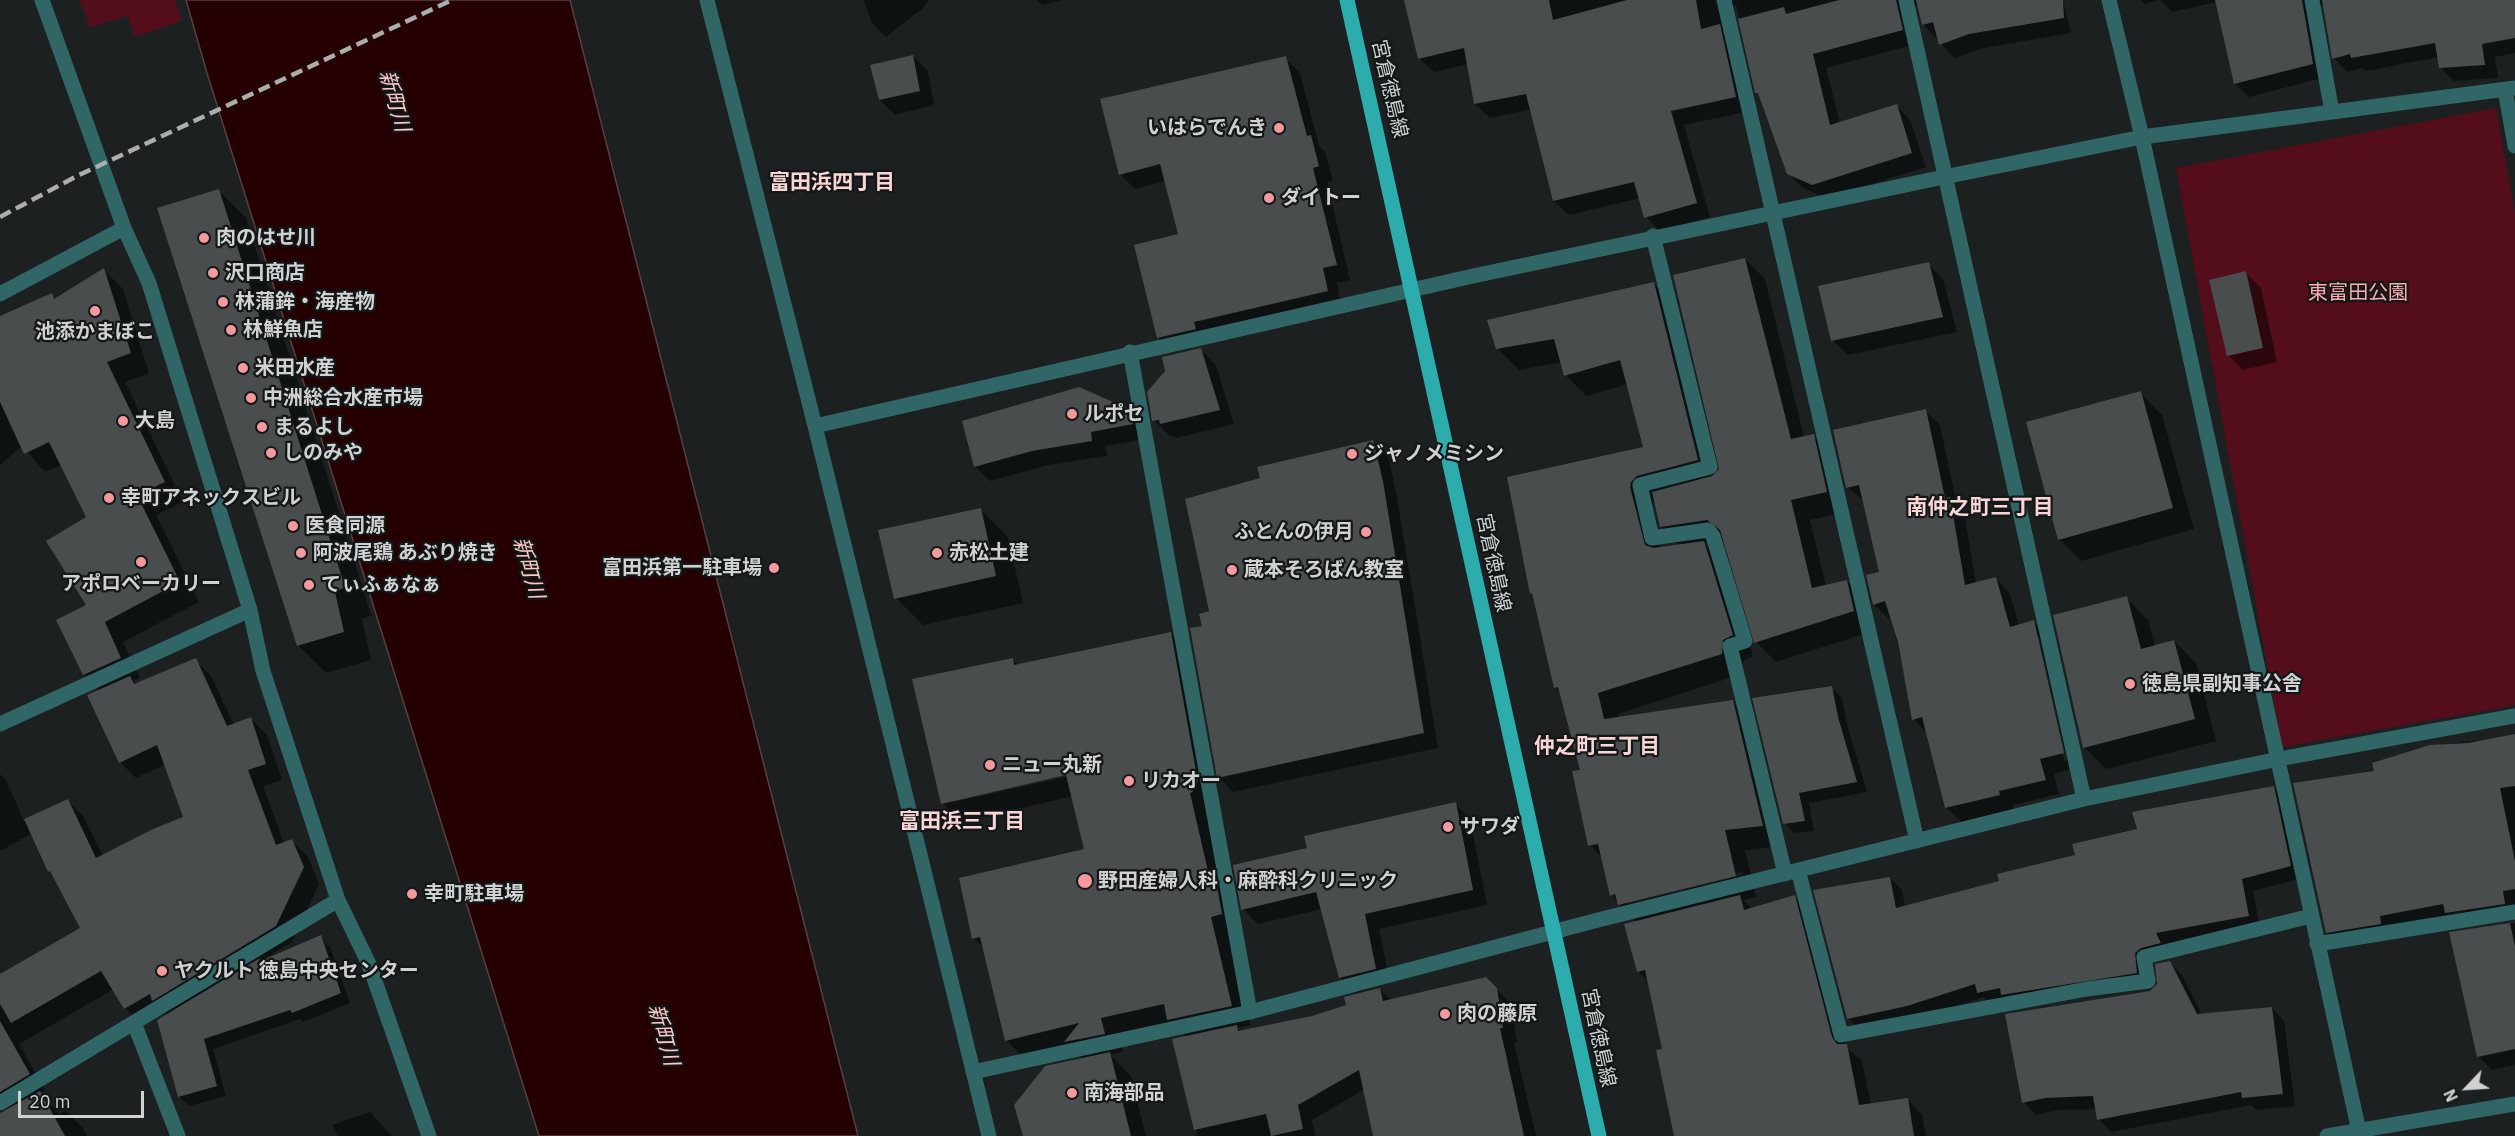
<!DOCTYPE html>
<html>
<head>
<meta charset="utf-8">
<style>
	body { margin:0 }
	#map { position:relative; width:2515px; height:1136px; overflow:hidden; background:#1c2020; font-family:"IBM Plex Sans",sans-serif }
	canvas { display:block }
	.north { position:absolute; left:2437px; top:1058px; width:60px; height:60px; -webkit-text-stroke:4px #131717; paint-order:stroke; rotate:245deg; font-size:16px; font-weight:700; line-height:24px; text-align:center; color:#d0d2d2 }
	.north::after { content:''; display:block; margin:auto; width:21px; height:27px; background:#d0d2d2; clip-path:polygon(50% 0,100% 100%,50% 72%,0 100%) }
	.scale { position:absolute; left:18px; top:1091px; width:126px; height:27px; box-sizing:border-box; border:3px solid #d0d2d2; border-top:0; padding-left:8px; font-size:18px; line-height:21px; white-space:nowrap; color:#d0d2d2; -webkit-text-stroke:4px #131717; paint-order:stroke }
</style>
</head>
<body>
<div id="map">
<canvas width="2515" height="1136"></canvas>
<div class="north">N</div>
<div class="scale">20 m</div>
</div>
<script>
const c = document.querySelector('canvas').getContext('2d');
c.lineJoin = 'round';
function fill(path, color) {
  c.fillStyle = color;
  c.fill(path, 'evenodd');
}
function toPath(rows) {
  const path = new Path2D();
  for (const r of rows) {
    path.moveTo(r[0], r[1]);
    for (let i = 2; i < r.length; i += 2) path.lineTo(r[i], r[i + 1]);
  }
  return path;
}
function stroke(path, color, width, dash) {
  c.strokeStyle = color;
  c.lineWidth = width;
  c.lineCap = dash ? 'butt' : 'round';
  c.setLineDash(dash || []);
  c.stroke(path);
}
function label(font, color, halo, rows, align = 'center') {
  c.font = font + ' "IBM Plex Sans","Noto Sans JP",sans-serif';
  c.lineWidth = 4.5;
  c.setLineDash([]);
  c.textBaseline = 'middle';
  c.strokeStyle = halo;
  c.fillStyle = color;
  for (const [text, x, y, turn = 0] of rows) {
    c.save();
    c.translate(x, y);
    c.rotate((+turn || 0) * Math.PI / 180);
    c.textAlign = isNaN(turn) ? turn : align;
    if (halo) c.strokeText(text, 0, 0);
    c.fillText(text, 0, 0);
    c.restore();
  }
}
fill(toPath([
	[80,0,175,0,182,21,134,37,128,16,89,27],
	[2496,108,2515,213,2515,705,2282,747,2176,168]
]), '#540e1b');
const water = toPath([
	[186,0,570,0,858,1136,539,1136,207,73,186,0]
]);
fill(water, '#240003');
stroke(water, '#583f41', 1.5);
fill(toPath([
	[864,0,929,0,923,8,886,37,871,22],
	[1037,0,1063,0,1042,5],
	[1405,0,2063,0,2071,33,1983,48,1954,58,1923,24,1918,5,1914,6,1916,44,1826,68,1840,123,1896,105,1910,120,1926,167,1827,198,1803,188,1788,173,1762,98,1757,93,1736,4,1729,11,1750,111,1684,125,1710,217,1660,232,1646,217,1640,198,1569,215,1554,201,1532,109,1490,118,1475,104,1468,64,1434,72,1419,58],
	[2141,0,2158,0,2145,4],
	[2160,0,2515,0,2515,53,2495,57,2498,78,2454,81,2441,68,2439,57,2366,71,2362,68,2347,72,2334,58,2324,4,2319,6,2326,77,2249,97,2235,84,2217,2,2172,12],
	[913,56,928,71,934,105,895,115,880,100],
	[1285,58,1300,73,1319,146,1325,152,1333,181,1327,182,1350,280,1337,283,1341,305,1173,352,1158,337,1180,235,1166,181,1135,189,1120,174],
	[219,191,246,218,371,615,362,619,371,660,326,673,299,646,159,209],
	[1745,259,1765,279,1804,437,1813,436,1833,455,1846,512,1810,520,1826,586,1847,581,1866,601,1873,631,1776,662,1756,642,1725,540,1704,543,1725,564,1753,656,1743,661,1742,674,1618,714,1619,719,1733,702,1754,723,1783,846,1745,850,1756,897,1743,900,1752,909,1794,897,1809,912,1844,1045,1862,1061,1871,1105,1907,1099,1922,1115,1926,1136,1675,1136,1664,1050,1649,982,1638,971,1637,922,1611,895,1603,858,1590,845,1582,771,1562,694,1555,687,1535,596,1531,593,1645,448,1628,384,1587,396,1565,375,1562,362,1519,370,1498,349,1654,284,1675,305,1717,474,1721,470],
	[1655,500,1661,526,1680,546,1661,548,1651,509],
	[1743,872,1743,875,1627,904,1627,901],
	[1928,264,1943,279,1957,332,1848,355,1833,340],
	[104,270,123,289,149,373,125,382,183,502,156,515,199,602,123,642,140,678,133,681,137,685,195,660,211,676,234,725,251,719,267,735,282,780,263,786,284,843,292,841,308,857,319,884,292,942,260,961,320,937,330,947,350,1003,303,1022,300,1019,213,1049,226,1096,189,1106,179,1096,168,1015,164,1011,141,1024,125,1008,114,989,19,1044,45,1090,40,1093,59,1114,66,1111,82,1127,87,1136,0,1136,0,975,82,928,50,871,33,833,0,851,0,774,6,780,24,821,68,801,84,817,103,856,185,818,166,764,136,778,120,762,100,691,84,675,58,621,89,606,88,517,61,465,45,472,22,446,0,465,0,325,51,295,56,300],
	[2246,273,2261,288,2277,362,2243,370,2228,355],
	[1201,350,1216,365,1234,424,1176,438,1169,435,1154,420],
	[2140,393,2162,415,2194,529,2081,561,2059,539],
	[1925,411,1940,425,1957,506,1964,513,1976,584,1996,579,2010,594,2019,626,2034,622,2048,636,2077,767,2054,774,2059,794,2013,805,2013,810,1961,822,1946,807,1927,733,1914,719,1892,618,1889,619,1874,604,1881,573,1864,501,1847,487],
	[2036,637,2039,637,2067,760,2064,761],
	[1130,412,1145,427,1147,439,1105,446,1107,456,1048,465,990,481,975,466],
	[1373,442,1388,456,1397,497,1438,748,1233,792,1219,777,1203,627,1211,612],
	[980,509,1008,537,1023,603,923,625,896,598],
	[2126,598,2148,620,2155,646,2174,641,2196,663,2216,741,2106,769,2084,747],
	[1171,634,1190,653,1229,936,1250,1025,1237,1028,1242,1032,1313,1017,1348,1006,1380,989,1391,1000,1486,979,1511,1004,1517,1042,1514,1043,1536,1136,1375,1136,1365,1089,1312,1120,1315,1136,1197,1136,1174,1040,1187,1037,1174,1024,1119,1037,1123,1052,1110,1055,1131,1076,1146,1136,1024,1136,1084,1060,1072,1048,1025,1059,1006,1040,984,948,974,938,1086,851,1073,796,962,822,942,803,1012,659,1019,666],
	[1073,772,1074,775,954,802,954,799],
	[1832,688,1842,698,1848,728,1867,792,1809,803,1814,831,1795,833,1784,823],
	[2515,736,2515,917,2341,946,2327,932,2376,772,2430,746],
	[2273,787,2285,800,2302,878,2253,891,2260,928,2154,960,2147,966,2148,985,1991,1004,1984,997,1920,1018,1861,1031,1848,1018,1890,878,1902,890,1905,907,2001,883,2076,856,2138,830],
	[1456,804,1470,819,1487,905,1379,929,1390,983,1355,993,1340,978,1322,909,1258,924,1243,909,1309,849],
	[2515,923,2515,1065,2492,1070,2478,1056,2451,934],
	[2169,962,2182,975,2202,1015,2272,1008,2284,1021,2295,1106,2256,1110,2251,1105,2111,1132,2099,1119,2097,1109,2058,1110,2036,1115,2024,1102,2159,985],
	[370,1112,392,1136,338,1136,332,1125]
]), '#0007');
fill(toPath([
	[1404,0,1549,0,1553,20,1627,0,1696,0,1701,29,1720,24,1736,97,1671,111,1697,203,1644,218,1634,182,1553,201,1526,94,1474,104,1464,48,1418,59],
	[1839,0,1896,0,1903,30,1813,54,1830,125,1897,104,1912,153,1812,185,1787,174,1758,93,1755,93,1738,19,1784,7,1786,14],
	[1916,0,2063,0,2064,18,1969,34,1939,45,1933,22,1922,25],
	[2215,0,2302,0,2313,64,2234,84],
	[2322,0,2515,0,2515,38,2482,44,2485,65,2439,68,2435,43,2351,58,2350,54,2332,59],
	[913,55,920,91,879,100,870,65],
	[1286,56,1307,136,1311,135,1319,166,1313,168,1337,265,1323,268,1328,291,1194,322,1196,329,1157,338,1134,245,1178,234,1160,164,1119,175,1100,99],
	[219,189,345,587,335,592,344,632,297,646,157,208],
	[1745,258,1791,439,1814,434,1827,492,1791,500,1812,588,1847,580,1854,611,1754,643,1720,530,1707,520,1660,527,1652,492,1712,476,1719,469,1673,275],
	[1929,262,1943,317,1831,341,1818,286],
	[104,268,131,353,107,362,165,482,137,495,180,582,105,622,121,658,83,675,56,620,86,605,46,541,86,517,49,442,24,454,0,402,0,316,52,293,54,299],
	[2246,271,2263,348,2227,356,2209,280],
	[1654,282,1698,460,1637,476,1631,482,1630,487,1645,545,1653,548,1704,541,1733,635,1723,640,1722,654,1598,693,1604,719,1733,700,1763,826,1725,830,1736,876,1618,905,1615,894,1610,896,1598,844,1588,846,1572,771,1580,770,1558,687,1554,688,1532,593,1530,594,1507,477,1643,447,1620,360,1564,376,1554,339,1496,349,1487,320],
	[1201,348,1220,410,1160,424,1159,420,1152,421,1147,392,1165,371,1162,357],
	[1079,387,1131,410,1133,424,1091,432,1092,441,1032,451,974,467,962,421],
	[2141,391,2173,508,2058,540,2026,422],
	[1926,409,1945,498,1950,497,1965,585,1996,577,2010,627,2034,620,2064,753,2040,759,2046,780,1999,791,2000,795,1945,808,1922,717,1912,720,1898,642,1885,601,1873,605,1866,575,1879,572,1859,485,1846,488,1833,430],
	[1373,440,1383,481,1424,733,1217,778,1190,628,1202,626,1199,614,1209,611,1185,499,1260,478,1257,467],
	[981,508,996,576,894,599,878,530],
	[2127,596,2141,649,2174,640,2195,719,2083,748,2053,615],
	[1171,632,1198,782,1191,784,1193,792,1190,793,1208,871,1214,870,1222,914,1211,917,1232,1006,1167,1020,1164,1004,1101,1018,1105,1034,1064,1042,1079,1023,1005,1041,980,937,972,939,959,878,1084,849,1066,775,941,804,912,679,1013,658,1014,665],
	[196,658,227,726,251,717,266,764,248,770,276,845,292,839,304,867,276,926,152,1001,150,994,124,1009,101,971,11,1023,0,1004,0,974,80,928,50,871,48,872,24,819,68,799,96,858,153,829,183,817,157,745,119,763,87,695,130,676,134,684],
	[1832,686,1838,717,1857,782,1799,793,1805,821,1783,824,1752,698],
	[2515,734,2515,786,2500,788,2515,861,2515,889,2503,891,2505,904,2445,913,2443,904,2380,916,2381,924,2326,933,2293,783,2374,771,2372,763,2430,745,2468,743],
	[2274,786,2291,866,2242,879,2249,916,2156,933,2161,943,2141,948,2135,953,2137,973,2001,995,2000,988,1977,993,1975,984,1907,1006,1847,1019,1813,890,1890,877,1896,908,1999,881,1997,874,2075,855,2072,844,2137,829,2132,812],
	[1456,802,1473,890,1365,914,1376,969,1339,978,1316,892,1241,910,1233,865,1307,848,1304,836],
	[1740,895,1744,910,1795,895,1832,1037,1837,1044,1847,1044,1859,1105,1908,1098,1914,1136,1674,1136,1656,1050,1662,1049,1645,970,1637,972,1624,924],
	[2510,923,2515,947,2515,1049,2477,1057,2449,932],
	[321,935,341,993,292,1013,290,1010,204,1039,217,1086,178,1097,157,1020,260,958,258,962],
	[2170,961,2197,1014,2272,1007,2283,1094,2242,1098,2241,1092,2097,1120,2093,1096,2045,1098,2022,1103,2005,1014,2150,991,2157,984,2155,964],
	[1486,977,1497,988,1503,1028,1500,1028,1524,1136,1373,1136,1359,1070,1298,1105,1303,1129,1271,1136,1266,1114,1194,1130,1172,1039,1237,1025,1238,1031,1312,1016,1346,1005,1344,997,1380,988,1383,1001],
	[0,1021,30,1074,0,1092],
	[1110,1052,1131,1136,1023,1136,1014,1105,1045,1066],
	[40,1091,65,1136,0,1136,0,1113]
]), '#494d4d');
stroke(toPath([
	[42,0,124,228,149,283,250,610,263,671,338,900,369,964,429,1136],
	[707,0,815,426,989,1136],
	[1724,0,1917,841],
	[1906,0,2084,799],
	[2109,0,2142,137,2360,1136],
	[2312,0,2332,112],
	[2505,90,2515,146],
	[1653,236,1710,467,1640,485,1652,538,1708,530,1713,536,1745,641,1730,646,1785,874],
	[0,294,124,228],
	[1130,352,1250,1012],
	[815,426,1473,276,1944,177,2142,137,2515,88],
	[0,724,250,610],
	[1798,870,1841,1035,2087,989,2148,981,2144,957,2311,916],
	[2317,944,2515,912],
	[134,1023,178,1136],
	[973,1072,1250,1012,1598,920,2084,799,2279,759,2515,716],
	[0,1103,338,900],
	[2327,1136,2515,1104]
]), '#316666', 15);
stroke(toPath([
	[1347,0,1599,1136]
]), '#2dacad', 15);
stroke(toPath([
	[0,217,77,176,452,0]
]), '#acaeae', 4.5, [12, 6]);
for (const [x, y, r, color] of [
	[1279,128,6,"#f49a9f"],
	[1269,198,6,"#f49a9f"],
	[204,238,6,"#f49a9f"],
	[213,273,6,"#f49a9f"],
	[223,302,6,"#f49a9f"],
	[95,311,6,"#f49a9f"],
	[231,330,6,"#f49a9f"],
	[243,368,6,"#f49a9f"],
	[251,398,6,"#f49a9f"],
	[1072,414,6,"#f49a9f"],
	[123,421,6,"#f49a9f"],
	[262,427,6,"#f49a9f"],
	[271,453,6,"#f49a9f"],
	[1352,454,6,"#f49a9f"],
	[109,498,6,"#f49a9f"],
	[293,526,6,"#f49a9f"],
	[1366,532,6,"#f49a9f"],
	[301,553,6,"#f49a9f"],
	[937,553,6,"#f49a9f"],
	[141,562,6,"#f49a9f"],
	[774,568,6,"#f49a9f"],
	[1232,570,6,"#f49a9f"],
	[309,585,6,"#f49a9f"],
	[2130,684,6,"#f49a9f"],
	[990,765,6,"#f49a9f"],
	[1129,781,6,"#f49a9f"],
	[1448,827,6,"#f49a9f"],
	[1085,881,8,"#f49a9f"],
	[412,894,6,"#f49a9f"],
	[162,971,6,"#f49a9f"],
	[1445,1014,6,"#f49a9f"],
	[1072,1093,6,"#f49a9f"]
]) {
  const dot = new Path2D();
  dot.arc(x, y, r, 0, 2 * Math.PI);
  c.fillStyle = color;
  c.fill(dot);
  stroke(dot, '#131717', 2);
}
label('20px', '#d0d2d2', '#131717', [
	["宮倉徳島線",1389,89,77],
	["宮倉徳島線",1493,563,78],
	["宮倉徳島線",1598,1038,78]
]);
label('bold 20px', '#d0d2d2', '#131717', [
	["いはらでんき",1267,128,"right"],
	["ダイトー",1281,198],
	["肉のはせ川",216,238],
	["沢口商店",225,273],
	["林蒲鉾・海産物",235,302],
	["林鮮魚店",243,330],
	["池添かまぼこ",95,332,"center"],
	["米田水産",255,368],
	["中洲総合水産市場",263,398],
	["ルポセ",1084,414],
	["大島",135,421],
	["まるよし",274,427],
	["しのみや",283,453],
	["ジャノメミシン",1364,454],
	["幸町アネックスビル",121,498],
	["医食同源",305,526],
	["ふとんの伊月",1354,532,"right"],
	["阿波尾鶏 あぶり焼き",313,553],
	["赤松土建",949,553],
	["富田浜第一駐車場",762,568,"right"],
	["蔵本そろばん教室",1244,570],
	["アポロベーカリー",141,584,"center"],
	["てぃふぁなぁ",321,585],
	["徳島県副知事公舎",2142,684],
	["ニュー丸新",1002,765],
	["リカオー",1141,781],
	["サワダ",1460,827],
	["野田産婦人科・麻酔科クリニック",1098,881],
	["幸町駐車場",424,894],
	["ヤクルト 徳島中央センター",174,971],
	["肉の藤原",1457,1014],
	["南海部品",1084,1093]
], 'left');
label('20px', '#faacaf', '#131717', [
	["東富田公園",2358,293]
]);
label('italic 21px', '#fec8ca', '#131717', [
	["新町川",394,101,74],
	["新町川",528,568,74],
	["新町川",663,1035,74]
]);
label('bold 21px', '#f9d5d6', '#131717', [
	["富田浜四丁目",832,183],
	["南仲之町三丁目",1980,508],
	["仲之町三丁目",1597,747],
	["富田浜三丁目",962,822]
]);
</script>
</body>
</html>
